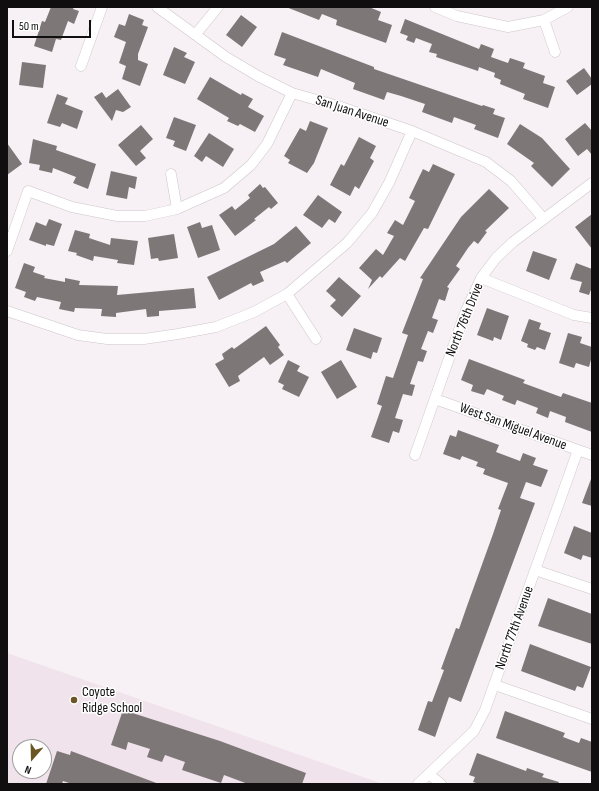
<!DOCTYPE html>
<html>
<head>
<meta charset="utf-8">
<style>
	body { margin:0 }
	#map { position:relative; width:599px; height:791px; overflow:hidden; background:#f7f0f4; font-family:"Sofia Sans Condensed",sans-serif }
	canvas { display:block }
	.frame { position:absolute; inset:0; border:8px solid #100e0f; pointer-events:none }
	.north { position:absolute; left:12px; top:739px; width:40px; height:40px; box-sizing:border-box; background:#fff; border:1px solid #9f9f9f; border-radius:50%; rotate:200deg; font-size:11px; font-weight:700; line-height:16px; text-align:center; color:#100e0f }
	.north::after { content:''; display:block; margin:auto; width:14px; height:18px; background:#6c5525; clip-path:polygon(50% 0,100% 100%,50% 72%,0 100%) }
	.scale { position:absolute; left:12px; top:20px; width:79px; height:18px; box-sizing:border-box; border:2px solid #100e0f; border-top:0; padding-left:5px; font-size:12px; line-height:14px; white-space:nowrap; color:#100e0f; -webkit-text-stroke:3px #fff; paint-order:stroke }
</style>
</head>
<body>
<div id="map">
<canvas width="599" height="791"></canvas>
<div class="frame"></div>
<div class="north">N</div>
<div class="scale">50 m</div>
</div>
<script>
const c = document.querySelector('canvas').getContext('2d');
c.lineJoin = 'round';
function fill(path, color) {
  c.fillStyle = color;
  c.fill(path, 'evenodd');
}
function toPath(rows) {
  const path = new Path2D();
  for (const r of rows) {
    path.moveTo(r[0], r[1]);
    for (let i = 2; i < r.length; i += 2) path.lineTo(r[i], r[i + 1]);
  }
  return path;
}
function stroke(path, color, width, dash) {
  c.strokeStyle = color;
  c.lineWidth = width;
  c.lineCap = dash ? 'butt' : 'round';
  c.setLineDash(dash || []);
  c.stroke(path);
}
function label(font, color, halo, rows, align = 'center') {
  c.font = font + ' "Sofia Sans Condensed",sans-serif';
  c.lineWidth = 3;
  c.setLineDash([]);
  c.textBaseline = 'middle';
  c.strokeStyle = halo;
  c.fillStyle = color;
  for (const [text, x, y, turn = 0] of rows) {
    c.save();
    c.translate(x, y);
    c.rotate((+turn || 0) * Math.PI / 180);
    c.textAlign = isNaN(turn) ? turn : align;
    if (halo) c.strokeText(text, 0, 0);
    c.fillText(text, 0, 0);
    c.restore();
  }
}
fill(toPath([
	[7,653,383,784,7,784],
	[20,747,44,747,44,771,20,771]
]), '#f1e3eb');
fill(toPath([
	[51,7,74,7,73,9,79,11,74,24,68,21,61,40,56,39,52,52,34,46,42,21,45,22],
	[286,7,369,7,381,12,378,20,392,25,386,43,336,25,337,20,322,14,319,20],
	[129,14,144,20,142,25,148,27,138,54,138,60,148,64,140,86,122,79,126,66,119,63,126,42,114,37,119,24,125,26],
	[241,15,257,27,242,47,226,35],
	[405,19,479,49,481,44,494,49,491,57,508,63,510,58,525,63,523,68,545,76,543,83,555,87,548,108,523,99,525,94,500,84,501,80,494,77,495,73,479,67,478,71,436,57,437,54,429,52,432,44,416,38,414,43,406,40,408,36,400,33],
	[282,32,374,67,374,69,482,106,483,105,495,109,493,114,505,118,498,138,474,129,476,125,454,117,452,123,422,112,425,104,401,96,387,92,384,100,353,89,355,83,321,69,318,77,283,65,286,59,274,55],
	[174,47,187,53,184,57,195,62,185,84,163,75],
	[22,62,46,65,43,88,19,85],
	[584,68,592,79,592,84,577,95,566,81],
	[210,77,241,95,242,93,253,99,248,107,264,116,255,132,240,124,238,126,227,121,229,118,197,99],
	[118,89,131,107,123,112,116,110,112,121,94,97,102,92,106,98],
	[57,94,68,98,65,104,83,111,77,129,62,123,60,127,47,123],
	[174,117,196,125,186,151,173,146,175,141,166,138],
	[310,121,328,128,314,163,307,173,288,163,290,160,284,156,300,128,306,131],
	[585,123,592,131,592,155,587,149,578,156,565,139],
	[520,124,542,138,570,169,552,187,531,166,534,163,507,144],
	[141,125,153,139,140,151,146,158,136,166,118,145],
	[209,133,234,149,223,167,206,156,202,162,194,156],
	[359,137,376,146,370,158,374,161,359,189,355,186,350,196,330,185,341,164,344,166],
	[33,139,57,146,56,150,96,164,88,189,73,183,76,177,53,168,52,173,39,170,40,165,29,163],
	[7,143,22,164,7,175],
	[433,164,455,174,428,229,424,228,405,261,400,258,382,278,380,276,368,289,372,280,359,268,376,249,383,255,394,236,387,233,395,220,403,225,415,201,409,198,423,169,429,172],
	[111,171,137,177,135,189,129,187,127,199,106,195],
	[260,184,263,188,265,187,278,203,271,209,269,207,254,219,256,220,235,236,219,215,232,206,235,210,250,198,248,195],
	[489,189,509,208,485,231,487,232,478,244,474,241,468,248,456,266,460,269,447,287,449,288,445,301,439,299,432,318,438,320,433,333,428,331,421,349,427,351,423,362,418,361,410,384,415,385,412,396,403,394,395,418,403,420,399,433,393,431,389,443,371,437,382,406,377,404,386,376,393,378,408,335,402,333,423,279,420,278,461,217],
	[318,195,342,212,335,223,329,219,322,228,303,215],
	[592,214,592,249,575,227],
	[49,219,62,224,54,246,46,244,46,246,29,240,36,222,46,226],
	[200,222,202,228,212,225,220,250,198,258,187,227],
	[296,226,311,243,287,263,285,261,260,272,264,281,253,286,251,283,219,300,207,277,274,244],
	[75,230,90,234,89,238,110,245,111,238,138,241,134,265,117,263,118,260,94,256,93,261,76,255,77,253,68,251],
	[174,234,178,258,159,261,158,258,151,259,148,238],
	[533,251,557,259,549,280,526,271],
	[24,263,35,267,33,272,45,276,44,278,65,282,65,278,80,281,79,285,118,286,117,295,194,288,196,308,159,311,159,316,147,317,146,309,116,313,116,317,101,316,102,309,75,308,74,312,59,309,61,302,37,297,35,301,24,297,26,292,15,288],
	[576,263,592,269,592,287,589,295,579,292,582,282,570,279],
	[339,277,361,296,342,317,330,306,336,300,326,291],
	[487,308,509,316,501,340,494,337,493,341,477,335],
	[529,319,541,323,539,329,551,333,545,350,537,347,535,350,527,347,528,344,521,341],
	[266,326,280,345,278,347,284,355,270,365,264,357,238,376,240,381,229,387,215,364,224,359,222,354,232,347,234,349],
	[354,328,382,338,377,353,373,352,371,359,346,350],
	[568,333,582,337,580,343,592,347,592,356,589,367,576,363,574,368,559,363],
	[469,359,525,380,523,383,561,397,563,393,592,403,592,432,565,422,566,417,550,411,548,418,536,413,538,408,517,400,515,405,502,400,504,396,487,389,484,395,471,391,473,385,461,380],
	[288,360,300,366,297,371,309,377,299,397,282,389,284,385,278,382],
	[341,360,357,387,337,399,321,372],
	[458,430,499,445,496,452,520,461,523,453,536,458,533,465,548,470,541,487,526,482,520,498,535,503,461,702,449,697,435,737,418,730,428,701,432,702,444,670,441,669,456,628,459,629,467,606,493,534,501,510,498,509,508,483,483,474,485,469,476,466,478,462,462,456,460,460,443,454,450,435,456,437],
	[591,479,592,479,592,506,582,503],
	[574,526,592,533,592,558,583,555,581,560,564,553],
	[548,598,592,614,592,644,538,626],
	[530,644,591,667,583,688,577,686,575,691,521,671],
	[123,710,220,741,306,773,302,784,248,784,224,775,221,783,182,770,185,762,165,755,162,762,147,757,150,749,128,742,126,750,111,745],
	[505,711,565,733,563,737,579,743,581,738,592,742,592,772,496,738],
	[57,751,70,755,71,751,159,784,72,784,63,781,62,784,46,784],
	[477,753,526,771,527,768,544,774,542,777,559,782,558,784,479,784,473,782,475,777,469,775]
]), '#7e7778');
const street = toPath([
	[157,7,226,57,258,76,292,93,338,106,412,131,486,162,511,181,543,218],
	[435,7,457,16,508,27,544,20,568,7],
	[544,20,555,52],
	[195,35,218,7],
	[81,66,102,7],
	[171,174,177,209],
	[7,251,28,191,72,207,117,216,145,216,177,209,224,188,251,165,267,144,292,93],
	[481,278,574,315,592,318],
	[287,294,316,339],
	[7,311,78,335,107,339,144,339,178,334,216,327,254,312,287,294,347,243,372,213,389,183,412,131],
	[435,399,592,455],
	[415,455,465,313,481,278,496,258,513,242,592,183],
	[535,570,592,589],
	[495,685,592,719],
	[430,775,441,784],
	[418,784,474,731,485,710,578,450]
]);
stroke(street, '#cdc6ca', 11);
stroke(street, '#fff', 10);
for (const [x, y, r, color] of [
	[74,700,4,"#6c5525"]
]) {
  const dot = new Path2D();
  dot.arc(x, y, r, 0, 2 * Math.PI);
  c.fillStyle = color;
  c.fill(dot);
  stroke(dot, '#fff', 1.5);
}
label('14px', '#100e0f', '#fff', [
	["San Juan Avenue",352,112,18],
	["North 76th Drive",465,320,-68],
	["West San Miguel Avenue",513,427,20],
	["North 77th Avenue",515,628,-70]
]);
label('14px', '#100e0f', '#fff', [
	["Coyote",82,692],
	["Ridge School",82,708]
], 'left');
</script>
</body>
</html>
